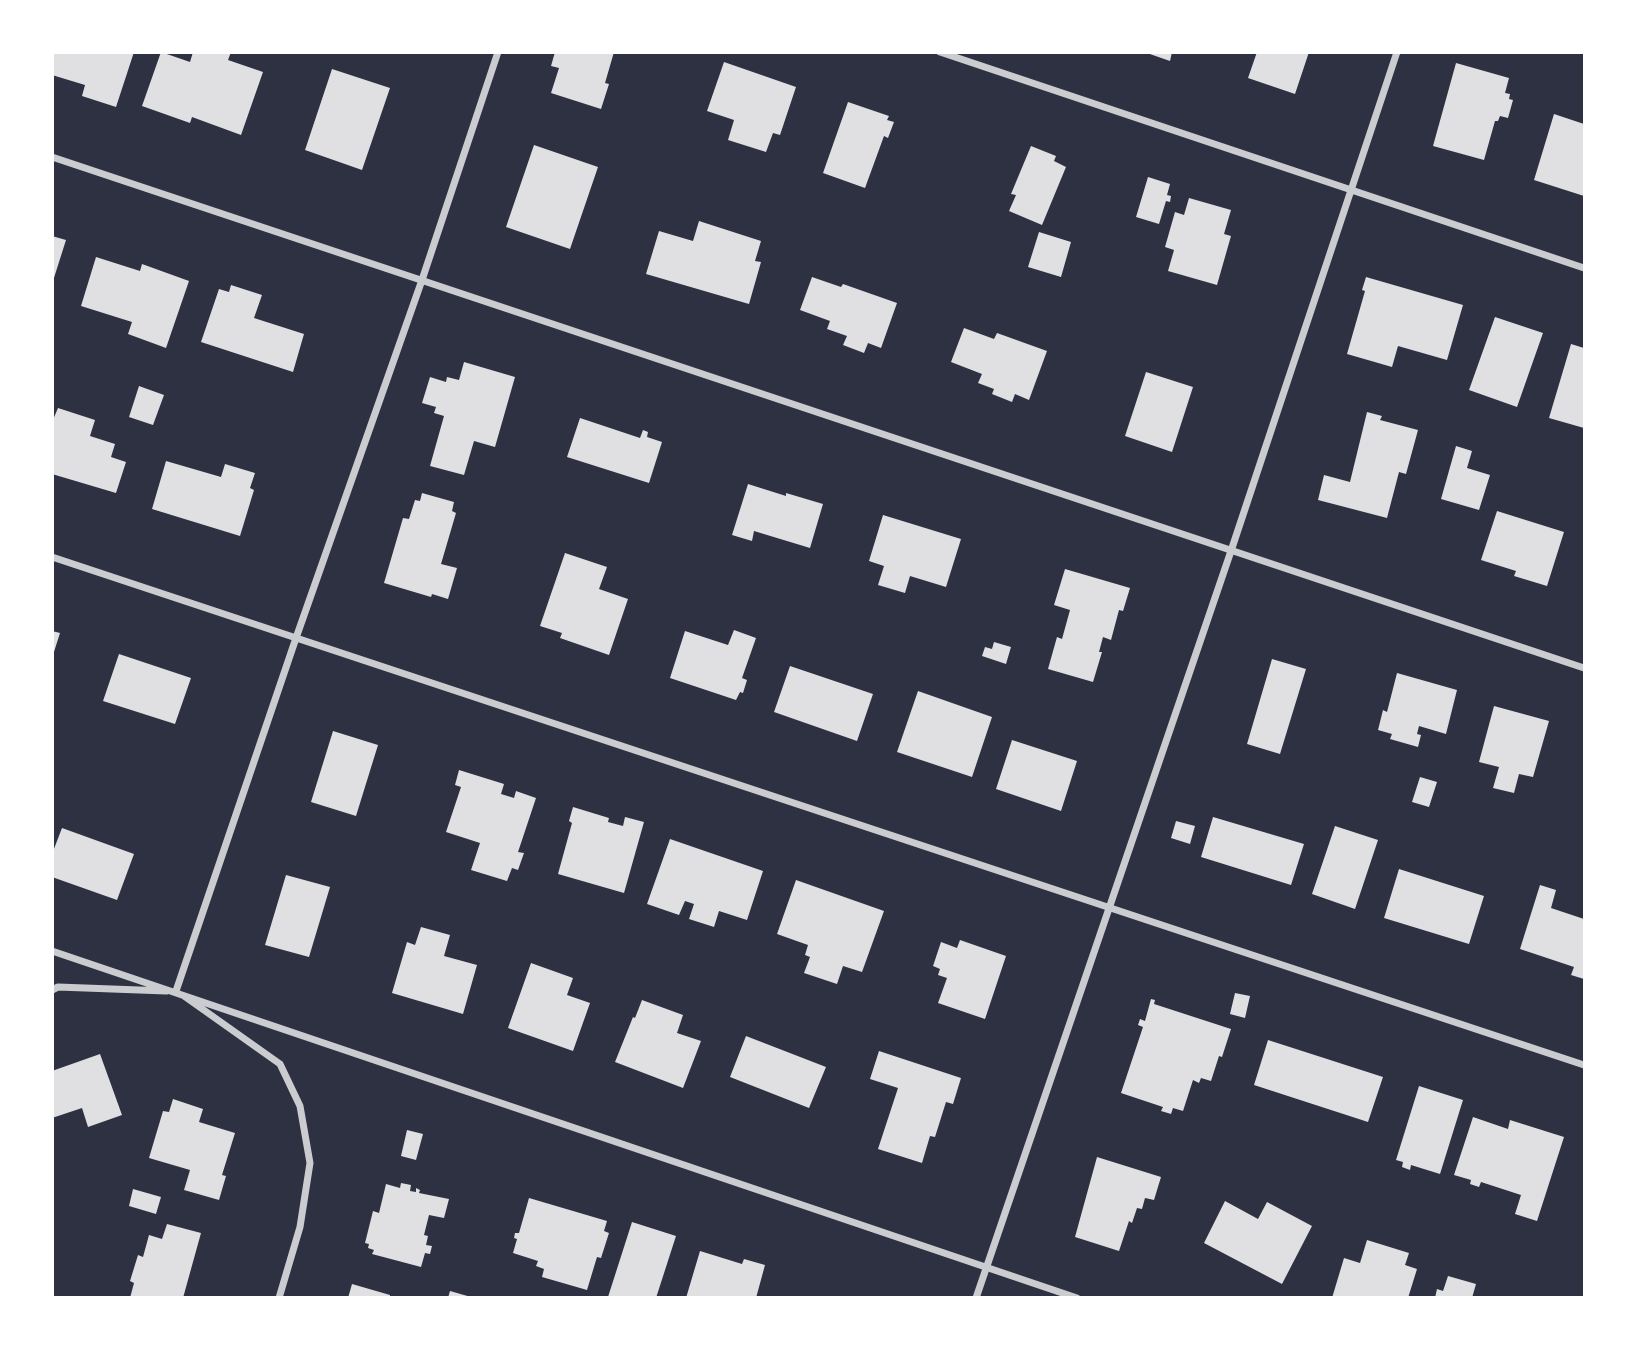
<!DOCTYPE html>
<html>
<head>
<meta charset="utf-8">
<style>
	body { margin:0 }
	#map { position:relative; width:1637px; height:1350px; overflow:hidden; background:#2d3142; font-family:"DejaVu Sans",sans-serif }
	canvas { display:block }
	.frame { position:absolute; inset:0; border:54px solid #fff; pointer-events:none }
</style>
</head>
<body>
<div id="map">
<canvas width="1637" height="1350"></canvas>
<div class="frame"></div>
</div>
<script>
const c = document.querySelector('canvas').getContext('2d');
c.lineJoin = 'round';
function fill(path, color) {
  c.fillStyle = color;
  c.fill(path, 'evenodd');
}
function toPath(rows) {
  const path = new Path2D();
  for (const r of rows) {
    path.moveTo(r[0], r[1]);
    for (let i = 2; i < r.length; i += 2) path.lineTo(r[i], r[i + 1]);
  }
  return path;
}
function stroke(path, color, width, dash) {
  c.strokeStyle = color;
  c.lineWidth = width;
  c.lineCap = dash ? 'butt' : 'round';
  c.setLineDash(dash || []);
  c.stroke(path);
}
fill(toPath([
	[52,52,134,52,116,107,82,96,85,85,52,75],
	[161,52,190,62,193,52,231,52,228,60,263,72,241,135,192,117,190,123,142,106],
	[555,52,614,52,605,83,609,84,601,109,551,93,559,68,551,66],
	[1144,52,1172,52,1170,61],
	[1257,52,1309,52,1295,94,1248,78],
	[724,62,796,87,780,135,773,133,766,152,728,140,734,120,707,111],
	[1456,63,1509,78,1505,93,1510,94,1509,99,1513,100,1508,118,1500,116,1498,121,1495,121,1484,160,1433,146],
	[332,69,390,88,362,170,305,150],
	[848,102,889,116,887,120,894,122,888,138,884,136,865,188,823,173],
	[1554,114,1584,124,1584,196,1534,180],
	[534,145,598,167,570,249,506,227],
	[1031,146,1056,156,1054,161,1066,167,1042,225,1009,211,1016,195,1011,194],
	[1148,177,1170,184,1167,195,1171,196,1170,202,1166,201,1159,224,1136,217],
	[1189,198,1231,210,1224,234,1231,236,1217,285,1168,271,1174,250,1165,247,1175,212,1184,215],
	[699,221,761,241,755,261,761,262,749,304,646,274,659,231,693,241],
	[1039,232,1071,242,1061,277,1028,267],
	[52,236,66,240,53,281,52,280],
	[96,257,140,271,142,264,189,281,166,348,128,334,132,322,81,306],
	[812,277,841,287,843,284,897,303,881,348,868,343,864,353,843,345,847,336,827,329,830,321,800,310],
	[1366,277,1463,305,1447,360,1398,346,1392,367,1347,354,1365,291,1362,290],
	[231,285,262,295,254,318,304,334,293,372,201,342,219,289,229,292],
	[1495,317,1543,333,1517,407,1469,390],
	[964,328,994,339,997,333,1047,351,1029,400,1015,394,1012,402,992,394,994,389,978,383,982,374,951,362],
	[1571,344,1584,348,1584,428,1549,418],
	[464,362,515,377,495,447,474,441,464,475,430,466,444,416,434,413,436,407,422,403,430,377,446,382,447,377,459,380],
	[1146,372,1193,387,1172,452,1125,436],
	[139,386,164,395,153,425,129,417],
	[58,408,95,420,90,436,115,444,111,457,126,462,116,493,52,474,52,422],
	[1367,412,1382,416,1380,420,1418,430,1406,474,1399,472,1387,518,1318,500,1324,475,1350,482],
	[580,418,640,438,643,430,648,432,647,437,662,442,649,483,567,457],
	[1456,446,1472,451,1467,468,1490,475,1479,510,1441,499],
	[166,461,221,477,225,464,255,473,250,488,254,490,240,536,152,509],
	[748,484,786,496,786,493,823,504,810,548,754,531,752,541,732,535],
	[422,493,454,502,452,511,456,513,441,564,457,568,448,599,432,594,431,597,384,583,403,518,409,519,415,500,420,501],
	[1497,511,1564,532,1547,586,1514,576,1516,571,1481,560],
	[883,515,961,539,946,587,910,576,905,593,878,585,884,566,869,561],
	[565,553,607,567,599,589,628,599,609,655,560,638,562,633,540,626],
	[1065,569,1130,588,1123,611,1119,610,1111,640,1103,637,1099,652,1102,652,1093,682,1048,669,1057,637,1062,639,1070,610,1054,605],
	[734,630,756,638,742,678,747,680,743,693,740,692,736,700,670,678,685,631,728,645],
	[52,631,60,633,53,655,52,655],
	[994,642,1011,647,1006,664,982,656,985,647,992,649],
	[119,654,191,678,175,724,103,701],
	[1272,659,1306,669,1280,754,1247,744],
	[790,666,873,694,857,741,774,712],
	[1397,673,1457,690,1446,734,1419,726,1417,734,1421,735,1418,747,1390,739,1392,734,1378,730,1383,710,1387,712],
	[918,691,992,717,972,777,897,752],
	[1494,706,1549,721,1533,777,1519,774,1514,793,1493,788,1499,767,1479,762],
	[333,731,378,745,356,816,311,802],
	[1012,740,1077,761,1061,811,996,789],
	[459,770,504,784,501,794,514,798,516,791,536,798,518,852,524,853,518,870,512,868,507,881,471,870,480,843,446,832,461,787,455,785],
	[1420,777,1437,782,1429,807,1412,802],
	[573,807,609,818,608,822,623,826,625,817,644,822,624,893,558,874,572,823,569,821],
	[1213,817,1304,844,1291,885,1201,857],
	[1176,821,1195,826,1190,844,1171,838],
	[1335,826,1378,840,1355,909,1312,894],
	[62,828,134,854,117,900,52,877,52,854],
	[670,839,763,871,747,920,719,911,714,927,689,919,694,904,685,901,679,915,647,904],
	[1399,869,1484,896,1469,944,1384,918],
	[286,875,330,887,309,957,265,945],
	[796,880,884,911,862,972,843,966,837,984,804,973,810,957,805,955,808,945,777,934],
	[1540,885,1556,890,1551,908,1584,919,1584,979,1571,975,1574,967,1520,949],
	[421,927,450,935,444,956,477,965,463,1014,392,993,407,942,415,945],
	[960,940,1006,956,985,1019,938,1003,947,978,938,975,940,969,933,966,941,942,957,948],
	[531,963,573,978,567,995,590,1003,573,1051,508,1028],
	[1235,993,1250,996,1245,1018,1230,1014],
	[1151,999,1155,1000,1154,1004,1231,1029,1222,1057,1219,1056,1211,1081,1201,1078,1199,1083,1193,1080,1183,1111,1173,1108,1171,1114,1161,1111,1163,1107,1121,1093,1143,1027,1138,1025,1140,1019,1145,1021],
	[642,1000,683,1015,677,1033,701,1041,683,1088,615,1062,633,1017,635,1018],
	[746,1036,826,1067,809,1108,730,1077],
	[1268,1040,1383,1077,1368,1122,1254,1085],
	[879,1051,961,1078,953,1104,946,1102,935,1137,930,1136,922,1163,878,1149,898,1088,870,1079],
	[100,1054,122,1115,88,1127,82,1108,52,1118,52,1071],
	[1419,1086,1463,1100,1440,1174,1411,1165,1410,1170,1402,1167,1403,1162,1396,1160],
	[173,1099,203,1109,199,1122,235,1133,222,1175,226,1176,219,1200,184,1190,190,1170,149,1158,163,1111,169,1112],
	[1473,1117,1508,1129,1510,1120,1564,1137,1537,1221,1515,1214,1521,1195,1481,1182,1479,1187,1470,1184,1471,1180,1454,1175],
	[407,1130,423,1134,416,1160,401,1156],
	[1097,1157,1161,1177,1154,1200,1145,1198,1142,1209,1137,1208,1132,1223,1129,1221,1119,1251,1075,1237],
	[401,1183,411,1185,410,1191,416,1192,416,1188,420,1190,419,1193,449,1199,444,1218,429,1215,424,1235,428,1236,426,1245,432,1246,430,1254,425,1253,421,1267,372,1254,374,1250,368,1248,369,1244,365,1243,373,1211,379,1213,386,1184,400,1188],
	[133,1189,161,1197,156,1214,129,1206],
	[529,1198,607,1221,604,1231,609,1233,601,1258,597,1257,587,1290,542,1277,544,1269,536,1266,538,1261,513,1253,517,1239,514,1238,515,1233,519,1233],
	[1225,1201,1258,1219,1267,1202,1312,1226,1282,1284,1204,1243],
	[632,1222,676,1236,656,1298,608,1297],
	[167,1224,201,1233,183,1298,130,1298,134,1283,130,1281,138,1255,143,1257,149,1235,162,1239],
	[1367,1240,1409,1253,1405,1265,1417,1269,1408,1298,1332,1298,1344,1258,1360,1263],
	[700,1251,742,1264,744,1259,765,1265,756,1298,686,1298],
	[1448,1276,1476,1284,1472,1298,1435,1298,1437,1289,1443,1291],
	[352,1284,390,1295,390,1298,348,1298],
	[450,1291,471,1297,470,1298,448,1298]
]), '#e0e0e3');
stroke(toPath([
	[940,52,1584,268],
	[52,157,1584,668],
	[52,557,1584,1065],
	[52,951,1077,1298],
	[52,990,58,987,166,991],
	[176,991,296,638,422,280,498,52],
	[184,996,280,1064,300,1106,310,1163,300,1227,279,1298],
	[976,1298,1231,551,1397,52]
]), '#caccd0', 7);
</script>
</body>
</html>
